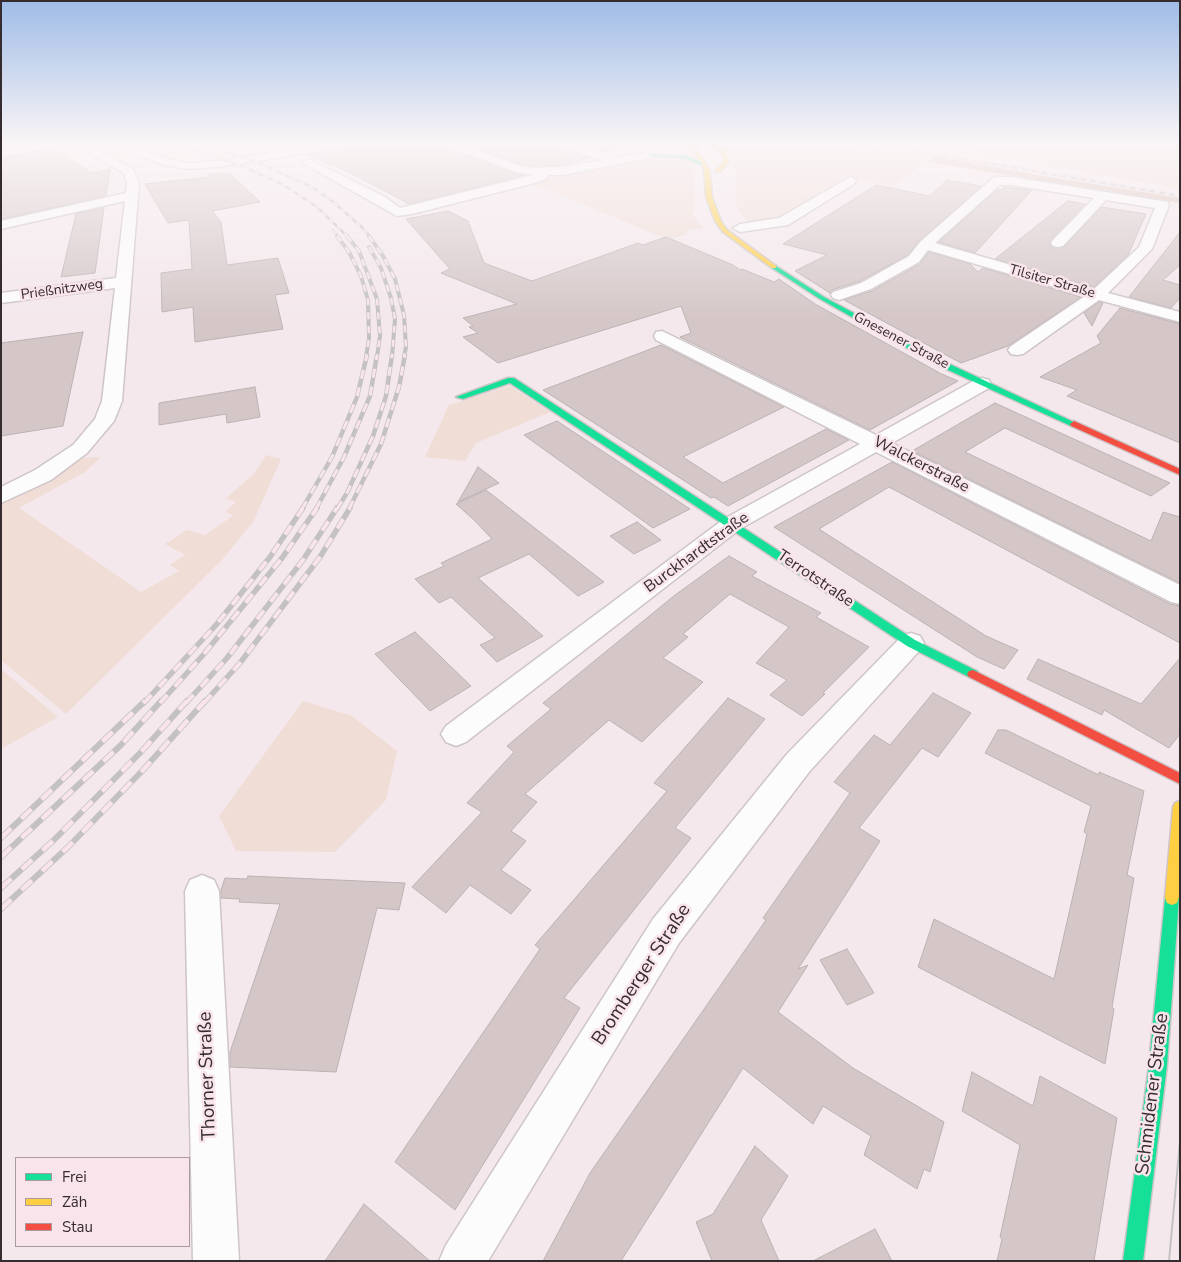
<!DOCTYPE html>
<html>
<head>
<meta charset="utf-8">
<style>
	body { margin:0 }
	#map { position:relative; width:1181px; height:1262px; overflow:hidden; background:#f4e8ec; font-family:"Nunito Sans",sans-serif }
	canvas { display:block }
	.frame { position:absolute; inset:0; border:2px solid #342c2e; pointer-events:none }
	.legend { position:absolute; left:15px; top:1157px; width:175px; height:90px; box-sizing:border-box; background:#f8e4ea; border:1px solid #aa9a9f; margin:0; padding:6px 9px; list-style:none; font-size:15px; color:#342c2e }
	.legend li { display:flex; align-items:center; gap:10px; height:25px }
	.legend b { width:25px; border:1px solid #aa9a9f }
</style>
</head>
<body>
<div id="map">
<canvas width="1181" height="1262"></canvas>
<div class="frame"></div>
<ul class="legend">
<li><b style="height:6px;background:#16e098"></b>Frei</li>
<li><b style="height:6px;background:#ffcf43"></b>Zäh</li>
<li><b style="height:6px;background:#f24e42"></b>Stau</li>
</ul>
</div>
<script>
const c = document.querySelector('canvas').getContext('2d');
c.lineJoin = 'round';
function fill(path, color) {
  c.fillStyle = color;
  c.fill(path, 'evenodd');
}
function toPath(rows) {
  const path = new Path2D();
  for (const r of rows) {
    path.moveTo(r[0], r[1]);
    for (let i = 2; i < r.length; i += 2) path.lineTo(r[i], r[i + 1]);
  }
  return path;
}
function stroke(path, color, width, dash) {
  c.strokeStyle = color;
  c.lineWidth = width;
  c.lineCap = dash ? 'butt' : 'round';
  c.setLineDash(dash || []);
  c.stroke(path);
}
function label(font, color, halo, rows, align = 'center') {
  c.font = font + ' "Nunito Sans",sans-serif';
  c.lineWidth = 5;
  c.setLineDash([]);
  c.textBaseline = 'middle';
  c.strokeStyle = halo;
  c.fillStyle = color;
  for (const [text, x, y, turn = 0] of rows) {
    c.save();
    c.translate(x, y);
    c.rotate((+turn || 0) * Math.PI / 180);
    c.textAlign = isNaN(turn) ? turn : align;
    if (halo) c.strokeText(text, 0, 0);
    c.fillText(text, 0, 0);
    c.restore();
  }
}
fill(toPath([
	[717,143,851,143,932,157,894,186,844,177,781,217,769,222,749,223,738,210,735,197,736,177,729,154],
	[921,143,1180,143,1180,189],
	[646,158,683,158,690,162,695,171,695,210,691,212,703,228,688,230,684,235,672,239,667,237,662,237,531,183],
	[510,386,550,412,476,443,465,461,425,457,449,405],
	[266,455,281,459,253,522,222,560,66,714,1,660,1,504,83,458,101,457,85,472,19,508,141,592,179,571,170,565,185,555,165,544,187,530,205,535,234,515,225,512,236,502,226,498,254,474],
	[1,669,58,717,1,749],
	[303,701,352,716,397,751,386,800,335,852,236,851,219,816]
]), '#f0ddd6');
fill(toPath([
	[934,156,1038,175,1180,198,1180,203,928,162]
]), '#d8beb2');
const building = toPath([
	[357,143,442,143,444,147,512,173,524,175,409,204,353,174,307,155,350,148,357,143],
	[462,143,554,143,556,147,590,158,563,165,534,166,520,164,462,143],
	[576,143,624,143,624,147,608,152,576,143],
	[54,149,92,173,110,169,106,196,1,219,1,158,54,149],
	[209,174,230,174,260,202,212,211,221,222,227,265,278,258,289,293,275,295,283,329,195,342,193,307,162,312,161,273,192,269,189,220,168,223,145,184,209,177,209,174],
	[947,180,981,186,919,241,908,255,860,281,832,290,830,293,795,271,827,255,783,244,876,185,930,196,947,180],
	[1004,187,1032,190,975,253,939,242,998,189,1001,190,1004,187],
	[1068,201,1085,204,1051,239,1049,244,1053,248,1064,247,1102,207,1146,214,1128,255,1094,287,995,259,1068,201],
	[104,208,95,273,61,277,76,214,104,208],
	[448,211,468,221,484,263,532,281,638,243,643,245,666,237,733,265,740,270,742,269,774,282,779,279,815,304,938,372,937,372,958,381,870,430,680,337,691,333,681,306,498,363,463,337,478,333,469,327,473,326,463,318,517,304,441,273,450,269,406,219,448,211],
	[1180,232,1180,265,1163,280,1180,285,1180,298,1171,308,1129,297,1180,232],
	[929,252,970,264,978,272,983,268,1081,297,1008,346,961,363,844,300,872,291,920,264,929,252],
	[1099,302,1103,303,1092,326,1084,313,1099,302],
	[1120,308,1180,324,1180,443,1067,396,1077,390,1040,377,1101,343,1097,336,1120,308],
	[83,332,63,426,1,436,1,343,83,332],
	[661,345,784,407,683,457,723,483,826,429,849,440,728,506,714,497,711,498,543,390,661,345],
	[255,387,260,417,227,423,226,414,159,425,159,403,255,387],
	[995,403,1170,483,1151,496,1005,428,965,452,1151,541,1163,512,1180,517,1180,583,912,451,995,403],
	[557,421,690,509,653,528,524,435,557,421],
	[892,462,1170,604,1180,606,1180,643,889,487,819,529,986,636,1018,650,1004,669,977,657,774,527,892,462],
	[478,467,499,483,458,502,478,467],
	[486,490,604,582,578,596,529,554,478,578,543,636,497,662,480,645,495,638,451,597,439,603,415,579,444,566,441,563,492,539,473,519,456,504,486,490],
	[637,522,661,540,634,554,610,536,637,522],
	[729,556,757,572,752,576,821,613,816,617,869,647,823,693,825,694,802,716,770,695,787,680,756,663,789,627,730,594,683,634,688,637,663,658,703,682,642,742,609,720,525,794,537,802,511,831,526,841,501,870,531,890,511,914,470,885,446,913,412,887,482,812,467,803,514,752,507,746,551,709,543,703,675,595,729,556],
	[415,632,471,686,430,711,375,654,415,632],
	[1180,658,1180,734,1169,748,1104,710,1102,715,1027,679,1038,659,1141,704,1180,658],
	[933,693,971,713,938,757,922,748,859,828,880,841,798,969,808,965,778,1012,853,1068,944,1122,930,1172,924,1169,917,1189,864,1155,871,1136,823,1106,813,1124,743,1068,621,1261,543,1261,590,1173,766,920,763,918,850,793,834,782,874,735,890,745,933,693],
	[728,698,765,719,675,828,691,838,564,998,580,1008,455,1210,395,1162,540,949,535,945,667,791,654,783,728,698],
	[998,730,1006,730,1099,775,1099,772,1144,791,1127,875,1134,878,1112,1007,1114,1009,1105,1064,918,967,934,919,1054,979,1087,834,1084,832,1091,806,985,753,998,730],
	[248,876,405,883,399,910,377,908,336,1072,230,1067,230,1052,280,904,239,902,240,899,221,898,221,890,225,878,247,879,248,876],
	[847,949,874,993,847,1005,820,960,847,949],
	[972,1072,1033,1106,1040,1076,1117,1118,1094,1261,997,1261,1002,1239,1000,1237,1020,1145,962,1111,972,1072],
	[755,1146,788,1176,761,1220,779,1261,712,1261,696,1222,713,1214,755,1146],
	[364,1204,430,1261,325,1261,364,1204],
	[875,1229,892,1261,813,1261,875,1229]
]);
fill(building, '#d5c7c8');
stroke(building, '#bbb2b3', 1);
const street = toPath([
	[45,143,68,143,63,146,1,156,1,150,45,143],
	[78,143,86,143,133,169,139,183,122,401,114,421,87,453,51,480,1,503,1,487,35,470,73,445,95,419,102,401,115,288,1,303,1,293,116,278,125,201,1,229,1,221,126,193,127,183,124,173,78,147,77,145,78,143],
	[111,143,125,143,170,160,190,163,217,161,332,143,355,143,350,146,217,167,190,169,164,165,112,145,111,143],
	[444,143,458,143,520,166,534,168,563,167,602,160,557,145,556,143,571,143,607,154,614,158,650,152,656,155,650,158,563,175,548,175,546,179,535,183,412,214,397,216,301,162,307,159,311,160,385,197,400,208,533,175,513,171,445,145,444,143],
	[850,177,854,178,856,181,854,184,788,225,740,232,733,228,740,224,779,218,850,177],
	[997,177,1011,177,1168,202,1169,205,1152,249,1108,293,1180,312,1180,322,1099,300,1023,354,1017,355,1011,354,1008,350,1011,346,1085,296,928,250,919,262,871,289,839,300,833,298,831,295,833,292,861,283,909,256,920,242,993,178,997,177],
	[1000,185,1011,185,1094,198,1053,240,1051,243,1053,246,1058,247,1063,246,1106,200,1155,208,1139,247,1094,289,935,243,1000,185],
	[662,331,876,435,975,380,982,378,989,380,991,384,989,388,892,443,1180,585,1180,604,1171,602,876,452,740,529,466,742,456,746,446,742,441,734,446,726,724,519,860,444,656,340,654,336,656,332,662,331],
	[911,633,920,636,924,643,920,650,809,772,679,943,488,1261,439,1261,446,1245,653,919,787,754,902,636,911,633],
	[202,875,214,880,219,891,239,1261,193,1261,185,891,190,880,202,875]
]);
const fast = toPath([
	[648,154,686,156,706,164,702,165,685,158,650,156,648,154],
	[772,266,776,266,824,297,943,361,1078,424,1077,426,1071,426,937,365,820,299,772,268,772,266],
	[508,378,514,378,915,640,977,671,979,674,977,677,969,677,907,646,510,383,463,399,456,397,508,378],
	[1172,891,1177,893,1179,898,1167,1065,1143,1261,1123,1261,1149,1065,1165,898,1167,893,1172,891]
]);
const slow = toPath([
	[685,143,689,143,697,149,706,164,710,171,712,197,721,221,727,230,776,266,776,268,772,268,723,232,715,221,706,197,704,171,702,164,693,151,685,143],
	[708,143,713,143,725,151,729,161,720,172,715,171,724,161,721,153,708,143],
	[1180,801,1180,894,1177,903,1172,905,1167,903,1165,898,1173,807,1175,803,1180,801]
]);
const jam = toPath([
	[1074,421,1180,469,1180,475,1071,426,1070,424,1074,421],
	[973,670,1180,773,1180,784,969,677,967,674,969,671,973,670]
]);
stroke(street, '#cec5c8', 3);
stroke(fast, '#cec5c8', 3);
stroke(slow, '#cec5c8', 3);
stroke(jam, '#cec5c8', 3);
fill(street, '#fdfcfc');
fill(fast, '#16e098');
fill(slow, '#ffcf43');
fill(jam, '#f24e42');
stroke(toPath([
	[1169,1261,1180,1141]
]), '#c4c1c2', 2);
const railFar4 = toPath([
	[158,143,176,147],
	[169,143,237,164,282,184,316,206,348,237],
	[197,143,255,161,310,186,331,200,365,230,370,237],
	[869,143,1180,196],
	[333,230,338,237]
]);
const railFar3 = toPath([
	[337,236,349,252,361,276,368,300,369,338,366,357],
	[347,236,359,251,377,299,380,336,377,357],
	[369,236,383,256,395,279,404,315,406,347,404,357],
	[369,247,381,268,391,298,395,319,392,357]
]);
const railFar2 = toPath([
	[302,509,332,457,357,397,367,355],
	[316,509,344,457,370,396,377,355],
	[337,509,347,493,373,436,386,396,392,355],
	[349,509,381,444,399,387,405,355]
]);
const railFar1 = toPath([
	[144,703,216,625,270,557,303,508],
	[160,703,204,654,282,558,317,508],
	[186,703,227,658,303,560,337,508],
	[204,703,240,663,320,557,350,508]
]);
const rail = toPath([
	[1,838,145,701],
	[1,857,121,745,161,701],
	[1,888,55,839,140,753,187,701],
	[1,909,68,847,143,770,205,701]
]);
stroke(railFar4, '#c4c1c2', 2.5);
stroke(railFar3, '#c4c1c2', 4);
stroke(railFar2, '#c4c1c2', 4.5);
stroke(railFar1, '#c4c1c2', 5.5);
stroke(rail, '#c4c1c2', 6);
stroke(railFar4, '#f8e4ea', 2, [5]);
stroke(railFar3, '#f8e4ea', 2.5, [7]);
stroke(railFar2, '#f8e4ea', 3, [9]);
stroke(railFar1, '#f8e4ea', 4, [11]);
stroke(rail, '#f8e4ea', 4.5, [14]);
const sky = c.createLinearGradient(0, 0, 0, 319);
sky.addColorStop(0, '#9fbce7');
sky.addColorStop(0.45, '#faf5f6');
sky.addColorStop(1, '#faf5f600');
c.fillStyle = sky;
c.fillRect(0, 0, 1181, 319);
label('14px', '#342c2e', '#f8e4ea', [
	["Tilsiter Straße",1052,282,16],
	["Prießnitzweg",62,290,-8],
	["Gnesener Straße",901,341,28]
]);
label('16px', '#342c2e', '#f8e4ea', [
	["Walckerstraße",921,465,27],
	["Burckhardtstraße",697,553,-36],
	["Terrotstraße",815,579,34]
]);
label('19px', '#342c2e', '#f8e4ea', [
	["Bromberger Straße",642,975,-57],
	["Thorner Straße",208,1076,-92],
	["Schmidener Straße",1153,1094,-83]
]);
</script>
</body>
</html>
